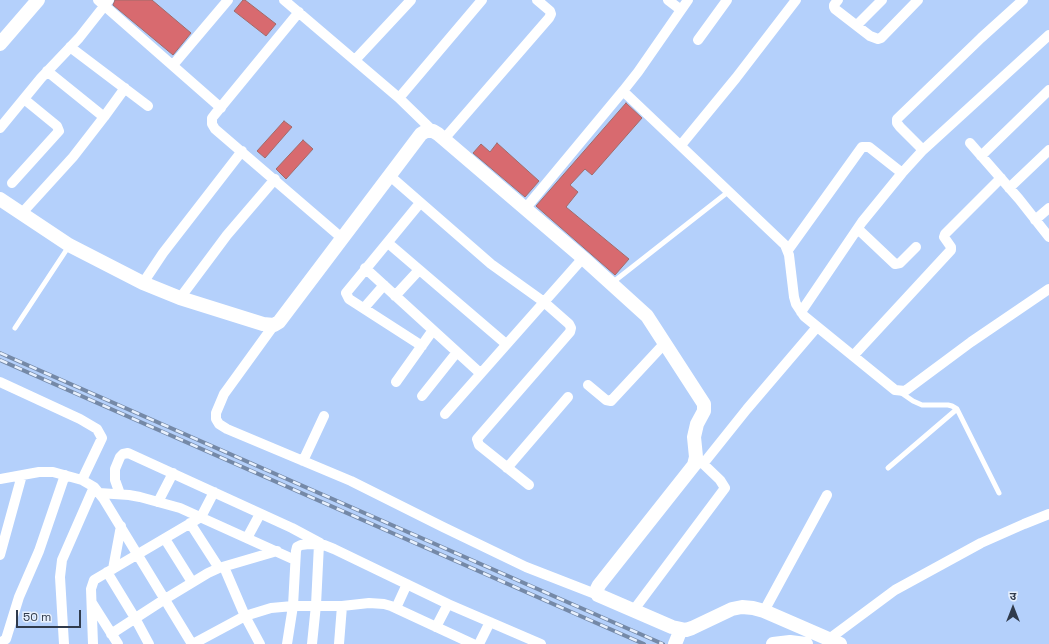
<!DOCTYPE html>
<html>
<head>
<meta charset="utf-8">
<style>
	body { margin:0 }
	#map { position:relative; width:1049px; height:644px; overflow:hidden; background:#b4d0fb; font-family:"Space Grotesk","Noto Sans Devanagari",sans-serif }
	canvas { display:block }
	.north { position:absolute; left:993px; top:588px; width:40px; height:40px; -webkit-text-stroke:3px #e7f0fd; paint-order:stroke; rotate:0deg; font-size:11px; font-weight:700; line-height:16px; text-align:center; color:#303b4c }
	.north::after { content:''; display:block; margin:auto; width:14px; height:18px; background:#303b4c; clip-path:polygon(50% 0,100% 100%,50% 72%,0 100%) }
	.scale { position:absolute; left:16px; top:610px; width:65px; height:18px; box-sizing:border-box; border:2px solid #303b4c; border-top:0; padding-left:5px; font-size:12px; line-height:14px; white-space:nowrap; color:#303b4c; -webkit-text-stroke:3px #e7f0fd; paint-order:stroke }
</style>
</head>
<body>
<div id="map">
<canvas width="1049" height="644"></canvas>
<div class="north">उ</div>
<div class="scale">50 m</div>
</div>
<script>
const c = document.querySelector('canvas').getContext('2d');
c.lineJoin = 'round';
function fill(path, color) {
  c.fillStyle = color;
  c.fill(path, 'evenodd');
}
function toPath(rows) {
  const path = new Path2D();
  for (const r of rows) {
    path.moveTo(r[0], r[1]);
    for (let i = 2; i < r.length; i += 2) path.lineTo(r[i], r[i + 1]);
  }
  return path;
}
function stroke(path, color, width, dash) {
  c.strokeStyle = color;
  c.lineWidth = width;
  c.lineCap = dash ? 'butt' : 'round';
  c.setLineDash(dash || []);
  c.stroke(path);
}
const building = toPath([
	[115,0,152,0,191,33,173,55,113,5,115,0],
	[243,0,245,0,276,24,266,36,234,11,243,0],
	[626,103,642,118,592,175,585,169,570,185,578,192,566,207,629,259,615,275,536,206,626,103],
	[284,121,292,127,265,158,257,151,284,121],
	[303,140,313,149,286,179,276,169,303,140],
	[497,143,539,181,525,197,473,153,481,144,490,152,497,143]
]);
fill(building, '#d86a6f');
stroke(building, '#a06b6b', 1);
stroke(toPath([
	[612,283,728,192],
	[15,328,69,246],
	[900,392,913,401,922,405,948,405,952,406,957,409,999,493],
	[888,468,957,409]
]), '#fff', 5);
stroke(toPath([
	[98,0,221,108],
	[284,0,399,98,433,131],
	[668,0,681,10],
	[838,0,834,5,834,7,835,9,870,36,878,39,881,38,918,0],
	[299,12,216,113,212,118,212,124,215,129,343,239],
	[857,25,882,0],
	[698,40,727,0],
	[70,47,148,106],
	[355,60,411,0],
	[173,65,228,0],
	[47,71,104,117],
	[623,91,785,245,789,255,794,297,796,304,804,316,895,390,905,391,971,342,1049,289],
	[399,98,482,0],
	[0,128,41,78,79,38,109,0],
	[444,139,549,18,551,14,550,11,537,0],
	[970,143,1019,199,1049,237],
	[681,145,736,78,796,0],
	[923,150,900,127,897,123,897,119,981,38,1023,0],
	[981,156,1049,90],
	[390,176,491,264,544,302,569,324,571,328,570,332,477,439,479,445,529,485],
	[12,183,59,131,57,126,24,99],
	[1009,188,1049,150],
	[420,203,346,293,349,299,422,346],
	[525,209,623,91,638,72,688,0],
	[22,213,73,157,104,117,125,88],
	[1035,220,1049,208],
	[858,229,895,264,900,263,916,247],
	[388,243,506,344],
	[788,250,862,147,869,147,902,173],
	[365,268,480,373],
	[143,283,163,253,242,151],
	[395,296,419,270],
	[180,298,227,235,275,179],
	[364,308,384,285],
	[801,312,862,222,902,173,923,150,1049,35],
	[274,325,224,394,216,413,216,419,219,424,227,429,351,481,443,527,526,567,598,595],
	[853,356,951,250,951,247,944,237,945,234,1001,178],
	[0,382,80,419,97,429,102,438,82,480],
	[396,382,433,330],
	[588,385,606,400,611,401,664,344],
	[422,396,457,352],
	[445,414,583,258],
	[303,461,324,416],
	[703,464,747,409,817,327],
	[507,468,568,397],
	[0,479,39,472,53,472,82,480,94,487,103,498,192,644],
	[99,493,129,495,140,497,180,508,295,560],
	[120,494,115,480,115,469,120,457,123,454,128,453,292,528,320,543],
	[158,502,173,473],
	[190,523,219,568],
	[247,538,260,514],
	[165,539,192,582],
	[0,555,22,475],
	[224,567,245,616,260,644],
	[113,569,121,526],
	[107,572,135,618,149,644],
	[92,603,118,644],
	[396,608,407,584],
	[633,611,725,488,720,480,696,457],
	[764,611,827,495],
	[436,627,448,604],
	[111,634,165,599,208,573,219,568,277,551],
	[829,639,895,590,981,543,1024,524,1049,514],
	[0,643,6,639,19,597,39,551,65,475],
	[64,644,60,577,62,560,94,487],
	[93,644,91,589,94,580,201,517,214,492],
	[193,644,245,616,271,608,293,606,342,606,369,603,384,604,391,606,473,644],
	[287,644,293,606,296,551,297,547,301,545,309,544,324,545,334,549,448,604,541,644],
	[312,644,316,605,319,544],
	[339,644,342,606],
	[479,644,490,622]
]), '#fff', 10);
stroke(toPath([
	[0,44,38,0],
	[0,199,69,245,143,283,180,298,263,324,274,325,279,322,421,134,426,131,433,131,438,134,583,258,647,316,704,404,704,411,697,424,694,437,696,457,694,465,599,585,597,589,598,595,672,627,686,630,692,628,732,609,742,607,753,608,764,611,840,644],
	[675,644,681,629],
	[773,644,790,642,806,644]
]), '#fff', 14);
const rail = toPath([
	[0,353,663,644],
	[0,360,644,644]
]);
stroke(rail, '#7589a7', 4);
stroke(rail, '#e7f0fd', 2.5, [8]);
</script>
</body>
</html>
